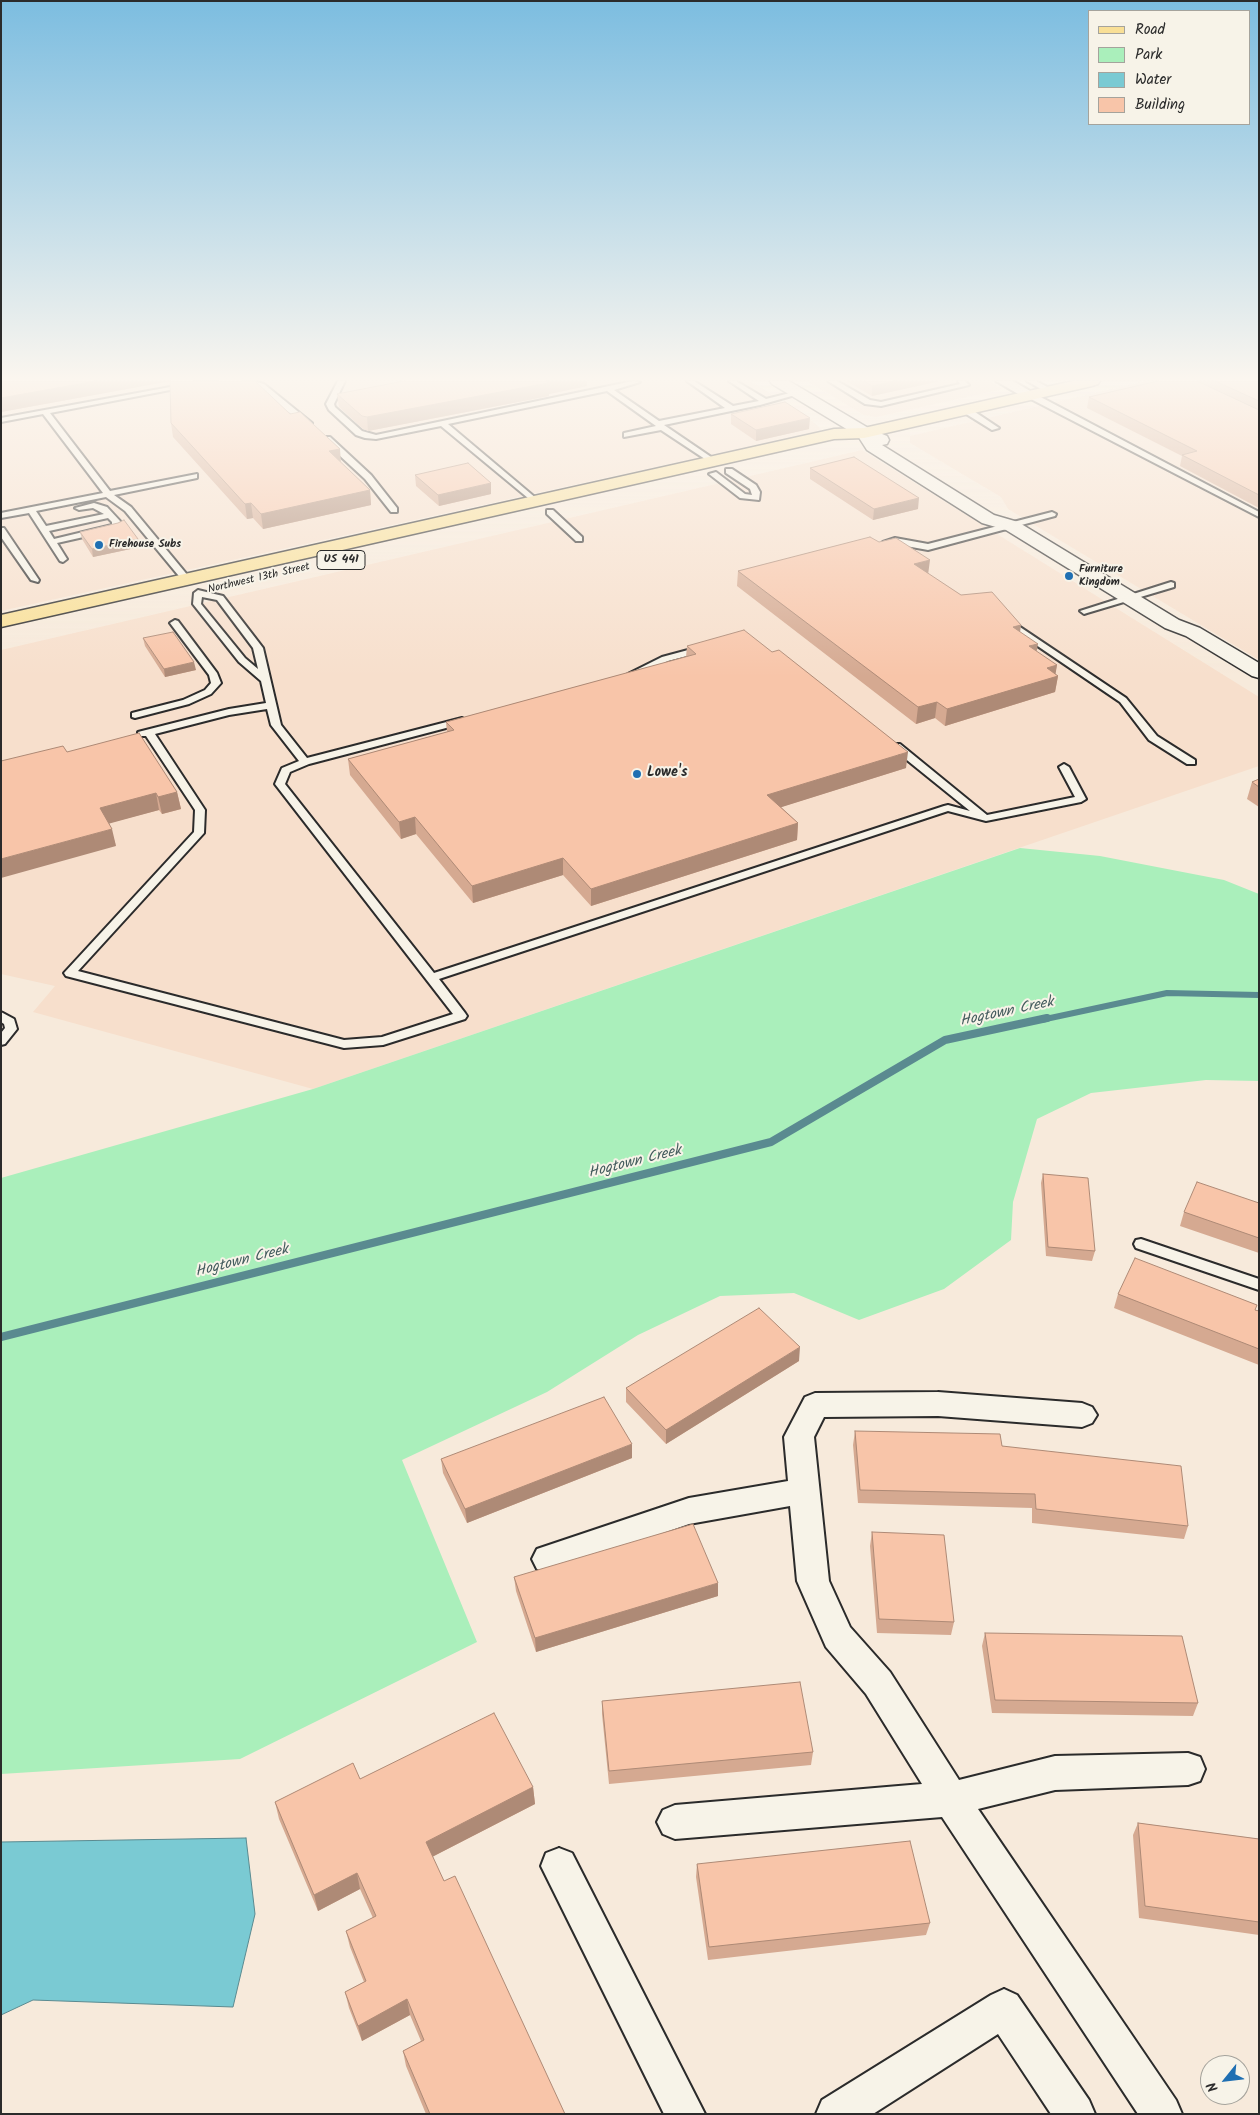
<!DOCTYPE html>
<html>
<head>
<meta charset="utf-8">
<style>
	body { margin:0 }
	#map { position:relative; width:1260px; height:2115px; overflow:hidden; background:#f7eadb; font-family:Kalam,sans-serif }
	canvas { display:block }
	.frame { position:absolute; inset:0; border:2px solid #2b2b2b; pointer-events:none }
	.legend { position:absolute; left:1088px; top:10px; width:162px; height:115px; box-sizing:border-box; background:#f7f3e8; border:1px solid #a5a39c; margin:0; padding:6px 9px; list-style:none; font-size:15px; color:#2b2b2b }
	.legend li { display:flex; align-items:center; gap:10px; height:25px }
	.legend b { width:25px; border:1px solid #a5a39c }
	.north { position:absolute; left:1200px; top:2055px; width:50px; height:50px; box-sizing:border-box; background:#f7f3e8; border:1px solid #a5a39c; border-radius:50%; rotate:241deg; font-size:14px; font-weight:700; line-height:20px; text-align:center; color:#2b2b2b }
	.north::after { content:''; display:block; margin:auto; width:18px; height:22px; background:#1f6fb2; clip-path:polygon(50% 0,100% 100%,50% 72%,0 100%) }
</style>
</head>
<body>
<div id="map">
<canvas width="1260" height="2115"></canvas>
<div class="frame"></div>
<ul class="legend">
<li><b style="height:6px;background:#f9df96"></b>Road</li>
<li><b style="height:14px;background:#aaefbb"></b>Park</li>
<li><b style="height:14px;background:#7acad3"></b>Water</li>
<li><b style="height:14px;background:#f8c5a9"></b>Building</li>
</ul>
<div class="north">N</div>
</div>
<script>
const c = document.querySelector('canvas').getContext('2d');
c.lineJoin = 'round';
function fill(path, color) {
  c.fillStyle = color;
  c.fill(path, 'evenodd');
}
function toPath(rows) {
  const path = new Path2D();
  for (const r of rows) {
    path.moveTo(r[0], r[1]);
    for (let i = 2; i < r.length; i += 2) path.lineTo(r[i], r[i + 1]);
  }
  return path;
}
function stroke(path, color, width, dash) {
  c.strokeStyle = color;
  c.lineWidth = width;
  c.lineCap = dash ? 'butt' : 'round';
  c.setLineDash(dash || []);
  c.stroke(path);
}
function label(font, color, halo, rows, align = 'center') {
  c.font = font + ' Kalam,sans-serif';
  c.lineWidth = 4;
  c.setLineDash([]);
  c.textBaseline = 'middle';
  c.strokeStyle = halo;
  c.fillStyle = color;
  for (const [text, x, y, turn = 0] of rows) {
    c.save();
    c.translate(x, y);
    c.rotate((+turn || 0) * Math.PI / 180);
    c.textAlign = isNaN(turn) ? turn : align;
    if (halo) c.strokeText(text, 0, 0);
    c.fillText(text, 0, 0);
    c.restore();
  }
}
fill(toPath([
	[1,381,750,381,807,416,821,429,814,432,1,611],
	[807,381,988,381,1003,389,877,417,864,415],
	[1146,381,1198,381,1259,409,1259,660,1008,509,1001,497,910,443,910,436],
	[862,450,1259,697,1259,766,313,1089,33,1012,55,986,1,974,1,650]
]), '#f7dfcc');
fill(toPath([
	[1020,848,1100,856,1224,880,1259,894,1259,1081,1206,1080,1091,1093,1037,1119,1013,1202,1011,1240,944,1289,859,1320,794,1293,720,1296,638,1335,547,1392,402,1460,477,1642,240,1759,1,1774,1,1178,313,1089]
]), '#aaefbb');
const water = toPath([
	[246,1838,255,1914,233,2007,33,2000,1,2015,1,1842,246,1838]
]);
fill(water, '#7acad3');
stroke(water, '#5a8a90', 1);
stroke(toPath([
	[1041,1020,1167,993,1259,995]
]), '#5a8a90', 6);
stroke(toPath([
	[1,1337,771,1142,945,1040,1047,1018]
]), '#5a8a90', 8);
const lane = toPath([
	[203,381,217,381,50,413,110,491,197,474,197,478,114,495,131,507,189,577,189,581,183,581,125,511,106,497,36,511,46,526,104,514,93,508,79,510,75,508,94,503,107,507,120,521,119,529,57,543,67,559,63,562,60,561,29,513,1,518,1,513,103,493,43,414,1,422,1,418,203,381],
	[108,518,112,522,112,525,54,539,49,531,108,518],
	[243,381,253,381,264,384,312,423,305,425,258,388,243,381],
	[338,381,345,381,334,404,335,407,362,431,376,435,633,381,640,382,614,390,659,421,725,408,687,381,694,381,733,406,759,401,729,381,736,381,766,399,798,391,802,393,760,405,664,425,714,459,714,463,711,463,661,430,624,437,624,433,656,426,607,391,448,424,537,499,538,501,534,503,441,426,376,439,365,438,356,435,329,410,326,404,338,381],
	[828,381,837,381,870,400,881,402,960,384,958,381,965,381,969,385,881,406,865,404,828,381],
	[1027,381,1036,381,1053,390,1046,392,1027,381],
	[1027,393,1033,393,1259,512,1259,517,1027,397,1027,393],
	[963,408,969,408,999,428,992,430,963,412,963,408],
	[324,437,330,437,371,475,397,508,397,512,391,512,365,479,324,441,324,437],
	[726,469,732,469,756,485,760,492,759,500,740,498,709,474,716,472,745,494,752,495,750,489,726,473,726,469],
	[547,510,553,510,582,537,582,541,576,541,547,514,547,510],
	[1052,512,1056,514,1055,516,928,550,895,544,887,545,883,542,895,538,928,544,1052,512],
	[1,528,4,528,39,580,38,582,31,580,1,537,1,528],
	[1171,582,1174,583,1174,587,1087,613,1084,614,1080,611,1171,582],
	[198,590,223,596,263,648,281,725,307,758,462,718,467,721,465,723,309,764,290,772,285,784,434,973,944,806,948,805,970,811,892,748,892,744,900,744,987,815,1075,797,1059,767,1064,764,1069,767,1086,799,1081,802,986,821,948,811,439,979,465,1013,467,1016,465,1019,383,1045,344,1048,66,976,64,973,194,832,195,810,146,736,138,736,138,732,229,709,266,703,261,681,239,662,193,604,194,593,198,590],
	[202,597,217,600,253,648,258,669,245,658,201,604,202,597],
	[267,709,271,725,299,761,282,768,275,784,453,1014,382,1037,344,1040,78,971,204,833,205,810,155,734,229,715,267,709],
	[175,620,178,621,217,673,221,683,211,694,189,704,135,718,132,717,132,713,183,700,205,690,211,683,209,675,170,623,175,620],
	[1020,627,1126,698,1157,736,1195,760,1195,764,1187,764,1149,740,1120,702,1017,632,1017,628,1020,627],
	[703,646,708,649,706,651,668,661,636,676,633,677,628,674,662,657,703,646],
	[1,1012,14,1019,17,1029,5,1044,1,1045,1,1033,5,1028,4,1024,1,1022,1,1012],
	[1141,1239,1259,1279,1259,1290,1136,1248,1134,1244,1136,1240,1141,1239]
]);
const street = toPath([
	[996,381,1013,381,1037,395,1035,398,1025,398,996,381],
	[938,1392,1082,1403,1092,1407,1097,1415,1092,1423,1082,1427,938,1416,824,1417,814,1437,829,1581,850,1627,890,1672,959,1780,1055,1756,1188,1753,1200,1757,1205,1769,1200,1781,1188,1785,1055,1790,978,1809,1176,2100,1182,2114,1138,2114,942,1817,675,1839,663,1834,657,1822,663,1810,675,1805,922,1784,866,1694,826,1647,797,1581,790,1506,689,1524,548,1573,537,1569,532,1559,537,1549,689,1498,788,1481,784,1437,805,1397,815,1393,938,1392],
	[559,1848,572,1853,705,2114,664,2114,541,1866,546,1853,559,1848],
	[1004,1989,1017,1995,1089,2100,1095,2114,1051,2114,998,2034,873,2114,816,2114,822,2100,991,1995,1004,1989]
]);
const secondary = toPath([
	[770,381,789,381,870,429,887,436,889,440,887,444,882,445,994,515,1018,522,1179,620,1200,628,1259,663,1259,678,1252,676,1186,636,1165,628,1006,530,982,523,867,450,858,436,772,384,770,381]
]);
const primary = toPath([
	[1073,381,1100,381,1098,384,1092,386,864,438,834,439,1,627,1,615,834,429,864,428,1073,381]
]);
stroke(lane, '#2b2b2b', 4);
stroke(street, '#2b2b2b', 4);
stroke(secondary, '#2b2b2b', 3);
stroke(primary, '#2b2b2b', 3);
fill(lane, '#f7f3e8');
fill(street, '#f7f3e8');
fill(secondary, '#f7f3e8');
fill(primary, '#f9df96');
fill(toPath([
	[1,381,255,381,370,490,371,505,263,529,253,518,247,519,173,437,171,423,170,381,1,412],
	[396,381,587,381,587,386,549,394,549,396,368,431,363,429,339,407,337,394,398,382],
	[846,381,940,381,872,396],
	[1158,381,1259,381,1259,508,1180,466,1182,456,1087,408,1089,397],
	[731,414,809,429,756,441,731,424],
	[810,468,918,509,873,520,810,479],
	[415,475,491,494,439,506,416,486],
	[80,532,138,539,140,547,93,557,82,539],
	[738,571,928,574,961,595,1020,632,1037,652,1057,665,1055,674,1058,676,1055,692,945,726,935,718,916,724,737,586],
	[143,638,196,670,165,677,145,646],
	[687,646,906,768,781,807,798,823,797,840,591,906,563,875,473,903,416,834,401,839,350,775,348,759,447,732,446,722,686,657],
	[67,752,177,792,181,809,162,814,159,810,109,823,116,846],
	[1259,779,1259,807,1247,799,1252,782],
	[1043,1174,1095,1251,1092,1261,1046,1256,1041,1183],
	[1259,1203,1259,1253,1180,1226,1184,1212],
	[1118,1294,1255,1310,1259,1311,1259,1365,1114,1308],
	[799,1361,666,1444,626,1402,626,1388],
	[855,1431,1002,1446,1188,1526,1184,1539,1032,1523,1032,1508,858,1503,853,1445],
	[632,1458,467,1523,443,1473,441,1459],
	[872,1532,954,1622,951,1635,877,1633,870,1546],
	[514,1577,718,1596,536,1652,516,1591],
	[985,1633,1198,1703,1193,1716,992,1713,982,1646],
	[602,1701,813,1752,811,1765,609,1784,602,1714],
	[360,1779,533,1787,535,1804,432,1857,444,1881,565,2114,426,2114,406,2066,403,2051,421,2041,410,2015,362,2041,349,2008,345,1992,364,1982,350,1947,346,1931,373,1918,360,1889,318,1911,279,1819,275,1802],
	[1138,1823,1259,1839,1259,1935,1139,1918,1133,1835],
	[697,1864,930,1923,926,1935,708,1960,696,1877]
]), '#d5a991');
fill(toPath([
	[96,381,190,381,171,381,1,412,1,398],
	[547,381,587,381,587,386,549,394,549,396,368,431,367,417],
	[895,381,940,381,872,396,872,386],
	[810,418,809,429,756,441,756,430],
	[340,449,341,463,329,451],
	[491,483,491,494,439,506,438,495],
	[370,490,371,505,263,529,261,514],
	[919,498,918,509,873,520,874,509],
	[251,503,253,518,247,519,245,504],
	[138,539,140,547,93,557,92,549],
	[930,560,928,575,914,564],
	[1021,625,1019,640,1013,627],
	[1038,644,1035,660,1029,646],
	[194,662,196,670,165,677,164,669],
	[1057,665,1055,677,1058,676,1055,692,945,726,947,709,1047,668],
	[937,702,935,718,916,724,918,707],
	[908,752,906,768,766,812,767,795],
	[177,792,181,809,162,814,158,797],
	[156,793,159,810,104,825,100,808],
	[415,817,416,834,401,839,399,822],
	[798,823,797,840,591,906,591,889],
	[112,829,116,846,1,878,1,859],
	[563,858,563,875,473,903,472,886],
	[800,1347,799,1361,666,1444,666,1430],
	[632,1444,632,1458,467,1523,465,1509],
	[718,1583,718,1596,536,1652,535,1638],
	[533,1787,535,1804,428,1859,426,1842],
	[357,1873,360,1889,318,1911,314,1895],
	[407,1999,410,2015,362,2041,358,2026]
]), '#ae8a76');
const building = toPath([
	[1,381,96,381,1,398,1,381],
	[170,381,255,381,290,414,300,412,340,449,329,451,370,490,261,514,251,503,245,504,171,423,170,381],
	[404,381,547,381,546,381,548,383,367,417,362,416,337,394,404,381],
	[864,381,895,381,872,386,864,381],
	[1158,381,1197,381,1259,410,1259,495,1182,455,1197,451,1089,397,1158,381],
	[1215,381,1259,381,1259,401,1215,381],
	[785,402,810,418,756,430,731,414,785,402],
	[854,457,919,498,874,509,810,468,854,457],
	[468,463,491,483,438,495,415,475,468,463],
	[124,520,138,539,92,549,80,532,118,523,124,520],
	[870,537,879,542,896,538,930,560,914,564,961,595,992,592,1021,625,1013,627,1038,644,1029,646,1057,665,1047,668,1058,676,947,709,937,702,918,707,738,571,870,537],
	[744,630,772,652,779,650,908,752,767,795,798,823,591,889,563,858,472,886,415,817,399,822,348,759,454,730,446,722,696,654,687,646,744,630],
	[173,632,194,662,164,669,143,638,173,632],
	[139,733,177,792,158,797,156,793,100,808,112,829,1,859,1,761,63,746,67,752,139,733],
	[1259,779,1259,787,1252,782,1259,779],
	[1043,1174,1088,1178,1095,1251,1048,1247,1043,1174],
	[1197,1182,1259,1203,1259,1238,1184,1212,1197,1182],
	[1135,1258,1257,1305,1255,1310,1259,1311,1259,1349,1118,1294,1135,1258],
	[759,1308,800,1347,666,1430,626,1388,759,1308],
	[604,1397,632,1444,465,1509,441,1459,604,1397],
	[855,1431,1000,1434,1002,1446,1181,1466,1188,1526,1036,1509,1035,1494,860,1490,855,1431],
	[693,1524,718,1583,535,1638,514,1577,693,1524],
	[872,1532,944,1535,954,1622,879,1619,872,1532],
	[985,1633,1182,1636,1198,1703,995,1700,985,1633],
	[800,1682,813,1752,609,1771,602,1701,800,1682],
	[494,1713,533,1787,426,1842,444,1881,455,1876,565,2114,430,2114,403,2051,424,2040,407,1999,358,2026,345,1992,366,1981,346,1931,376,1916,357,1873,314,1895,275,1802,353,1763,360,1779,494,1713],
	[1138,1823,1259,1839,1259,1922,1145,1906,1138,1823],
	[910,1841,930,1923,709,1947,697,1864,910,1841]
]);
fill(building, '#f8c5a9');
stroke(building, '#ae8a76', 1);
const sky = c.createLinearGradient(0, 0, 0, 677);
sky.addColorStop(0, '#7cbde0');
sky.addColorStop(0.56, '#fbf6ef');
sky.addColorStop(1, '#fbf6ef00');
c.fillStyle = sky;
c.fillRect(0, 0, 1260, 677);
for (const [x, y, r, color] of [
	[99,545,5,"#1f6fb2"],
	[1069,576,5,"#1f6fb2"],
	[637,774,5,"#1f6fb2"]
]) {
  const dot = new Path2D();
  dot.arc(x, y, r, 0, 2 * Math.PI);
  c.fillStyle = color;
  c.fill(dot);
  stroke(dot, '#f7f3e8', 2);
}
label('bold 11px', '#2b2b2b', '#f7f3e8', [
	["Firehouse Subs",109,545],
	["Furniture",1079,570],
	["Kingdom",1079,583]
], 'left');
label('11px', '#2b2b2b', '#f7f3e8', [
	["Northwest 13th Street",259,579,-13]
]);
for (const [x, y, w] of [
	[341,560,48]
]) {
  const box = new Path2D();
  box.roundRect(x - w / 2, y - 9.5, w, 19, 4);
  c.fillStyle = '#f7f3e8';
  c.fill(box);
  stroke(box, '#2b2b2b', 1);
}
label('bold 12px', '#2b2b2b', null, [
	["US 441",341,560]
]);
label('bold 14px', '#2b2b2b', '#f7f3e8', [
	["Lowe's",647,774]
], 'left');
label('italic 15px', '#435b5d', '#f7f3e8', [
	["Hogtown Creek",1007,1013,-12],
	["Hogtown Creek",635,1163,-14],
	["Hogtown Creek",242,1262,-14]
]);
</script>
</body>
</html>
